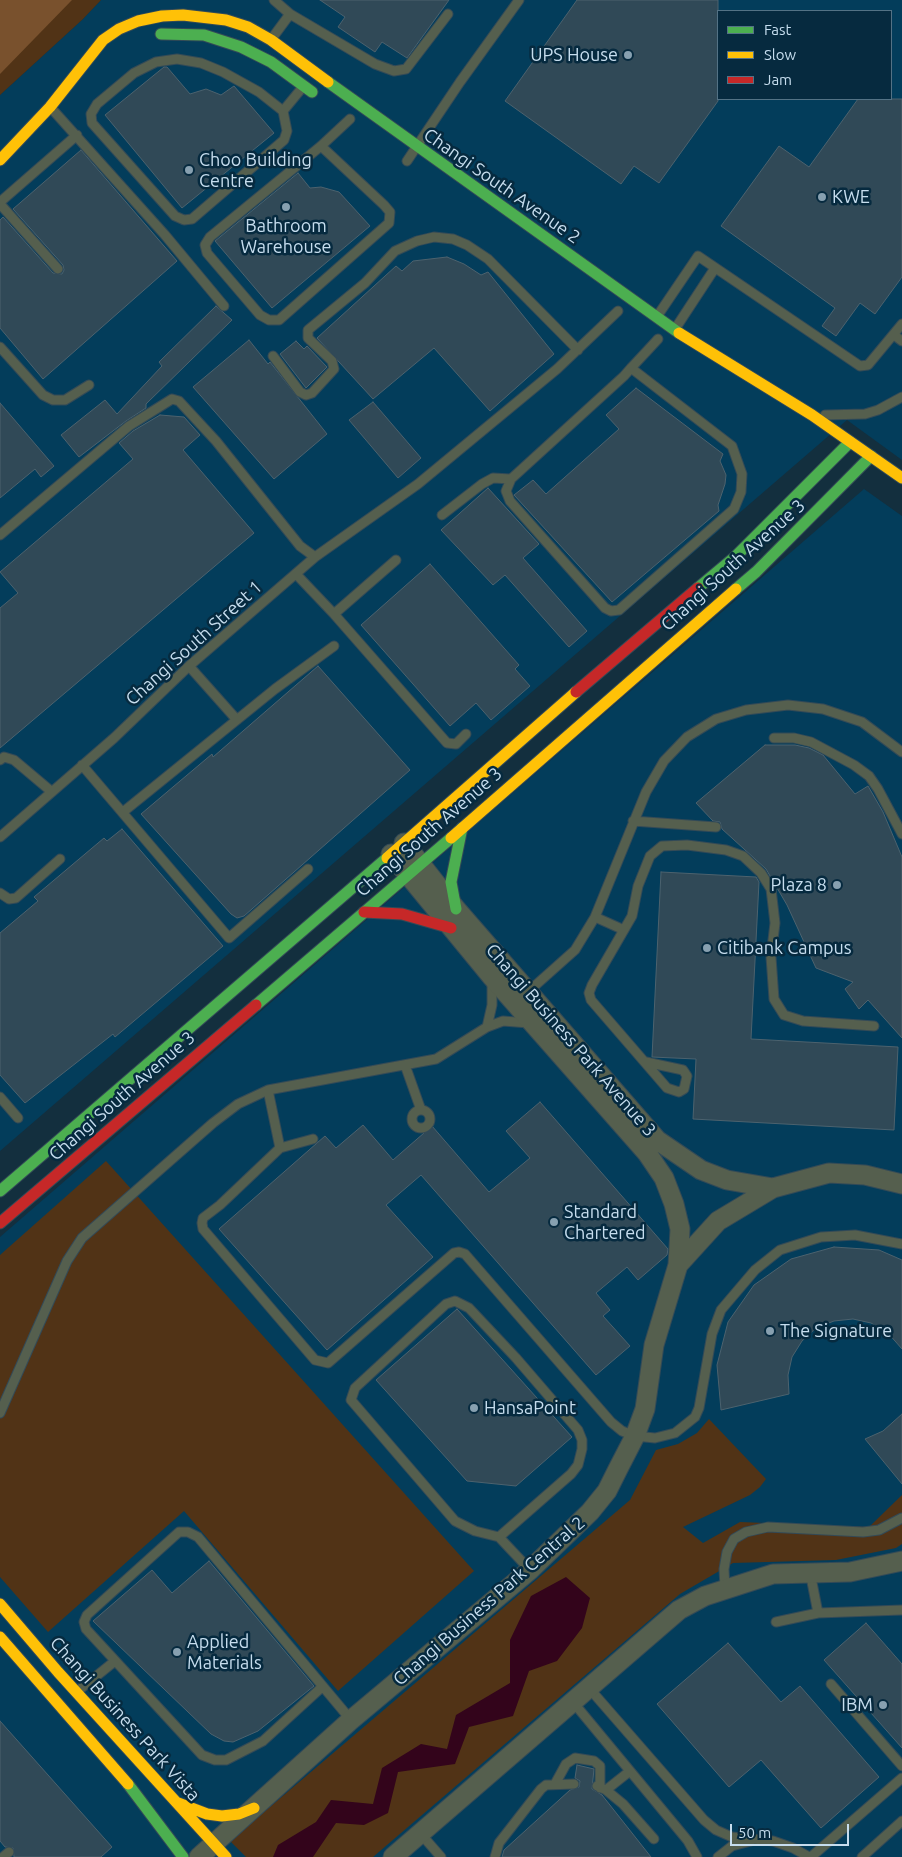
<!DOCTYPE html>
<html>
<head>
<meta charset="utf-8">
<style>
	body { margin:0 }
	#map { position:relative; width:902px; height:1857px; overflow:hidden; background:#132f3e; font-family:Ubuntu,sans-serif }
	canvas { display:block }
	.legend { position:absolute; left:717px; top:10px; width:175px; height:90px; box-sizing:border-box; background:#062a3f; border:1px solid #537285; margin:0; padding:6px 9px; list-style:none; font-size:15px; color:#c6ddee }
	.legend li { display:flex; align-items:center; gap:10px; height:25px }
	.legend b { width:25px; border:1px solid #537285 }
	.scale { position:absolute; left:730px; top:1824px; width:119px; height:22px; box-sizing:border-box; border:2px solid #c6ddee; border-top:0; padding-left:6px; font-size:15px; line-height:18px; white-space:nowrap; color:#c6ddee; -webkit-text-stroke:4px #062a3f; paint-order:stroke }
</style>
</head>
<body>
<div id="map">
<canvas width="902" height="1857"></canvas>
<ul class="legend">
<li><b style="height:6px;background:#4caf50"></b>Fast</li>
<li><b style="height:6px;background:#ffc107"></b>Slow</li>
<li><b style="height:6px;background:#c62828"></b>Jam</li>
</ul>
<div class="scale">50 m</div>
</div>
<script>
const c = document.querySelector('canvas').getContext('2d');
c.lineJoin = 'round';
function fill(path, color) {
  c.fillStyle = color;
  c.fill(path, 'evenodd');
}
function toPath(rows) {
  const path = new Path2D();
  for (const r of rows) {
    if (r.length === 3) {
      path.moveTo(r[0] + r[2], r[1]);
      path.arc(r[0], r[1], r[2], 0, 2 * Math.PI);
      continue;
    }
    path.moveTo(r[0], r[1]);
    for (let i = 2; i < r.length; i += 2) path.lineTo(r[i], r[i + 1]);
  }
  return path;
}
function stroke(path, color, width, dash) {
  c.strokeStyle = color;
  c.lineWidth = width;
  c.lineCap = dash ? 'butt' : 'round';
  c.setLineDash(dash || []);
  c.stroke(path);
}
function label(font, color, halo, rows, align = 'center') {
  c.font = font + ' Ubuntu,sans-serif';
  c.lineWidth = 5;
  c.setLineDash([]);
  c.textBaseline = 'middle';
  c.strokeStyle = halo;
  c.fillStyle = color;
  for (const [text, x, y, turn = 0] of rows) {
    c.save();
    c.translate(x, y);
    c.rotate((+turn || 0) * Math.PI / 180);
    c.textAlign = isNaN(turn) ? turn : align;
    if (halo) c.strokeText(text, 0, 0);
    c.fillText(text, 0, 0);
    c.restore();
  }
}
fill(toPath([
	[101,0,902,0,902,460,847,420,0,1151,0,95,83,19],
	[718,11,891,11,891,99,718,99],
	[864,489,902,516,902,1857,0,1857,0,1237]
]), '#033d5b');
fill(toPath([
	[0,0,101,0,83,19,0,95],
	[106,1161,474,1571,338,1691,184,1511,48,1632,0,1577,0,1255],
	[709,1419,766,1479,760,1487,750,1495,683,1527,703,1543,740,1522,869,1527,902,1495,902,1544,896,1548,836,1560,733,1563,680,1594,373,1857,246,1857,230,1841,630,1500,656,1450,678,1444,697,1433]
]), '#513316');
fill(toPath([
	[0,0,72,0,0,74]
]), '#79512d');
fill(toPath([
	[566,1577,590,1598,582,1628,557,1661,529,1671,513,1716,469,1727,455,1764,398,1772,388,1813,364,1825,336,1823,313,1857,273,1857,278,1845,316,1822,331,1800,373,1804,382,1768,421,1744,447,1749,456,1715,510,1683,510,1640,531,1596]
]), '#33041b');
const building = toPath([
	[320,0,449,0,407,58,382,42,375,52,338,27,345,17,320,0],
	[577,0,718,0,718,101,659,183,634,166,621,184,505,101,577,0],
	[164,67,167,67,190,94,206,89,221,95,234,86,274,133,182,208,105,115,164,67],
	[858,99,902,99,902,277,875,314,860,303,836,336,822,326,835,308,721,226,779,146,809,167,858,99],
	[81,150,177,261,43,379,0,328,0,220,3,217,53,273,62,274,64,270,63,265,13,209,81,150],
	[298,173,310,188,321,187,339,192,370,226,272,308,215,241,298,173],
	[447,257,464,264,481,275,488,272,554,354,490,411,434,348,373,399,317,338,396,266,402,271,413,261,447,257],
	[216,306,232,320,146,404,146,408,126,421,79,457,61,435,105,400,117,414,162,366,159,362,216,306],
	[249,340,268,364,270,362,327,434,274,479,193,387,249,340],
	[296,341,304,349,307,346,327,367,306,388,280,354,296,341],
	[636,388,723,454,720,461,726,475,725,484,718,505,719,511,612,602,514,495,533,480,546,494,619,429,606,415,636,388],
	[373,402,421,458,398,478,349,420,373,402],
	[0,403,54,466,41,477,35,469,0,498,0,403],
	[160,415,184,417,200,435,183,450,254,533,0,748,0,608,18,593,0,572,133,459,119,443,133,431,160,415],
	[488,488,539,544,523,558,587,631,569,647,505,575,493,585,441,530,488,488],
	[430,564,519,665,515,669,530,686,491,720,476,703,450,726,361,625,430,564],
	[318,666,410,770,244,916,237,918,231,914,141,814,212,754,213,757,318,666],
	[765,745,795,745,809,748,823,755,855,794,868,786,883,812,902,857,902,1038,868,1000,859,1009,845,989,853,982,816,968,787,905,766,869,722,829,720,822,713,821,696,803,765,745],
	[122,829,223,946,115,1037,113,1034,25,1103,0,1075,0,933,38,901,34,897,104,838,107,841,122,829],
	[661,872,756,877,759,882,751,1039,898,1047,894,1130,693,1119,696,1059,652,1057,661,872],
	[540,1102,668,1249,667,1255,638,1280,627,1267,596,1293,610,1310,603,1316,630,1346,596,1375,421,1175,386,1205,433,1257,327,1350,219,1229,325,1136,336,1148,363,1125,393,1160,432,1126,489,1192,530,1158,506,1131,540,1102],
	[834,1247,879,1250,902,1260,902,1349,888,1333,871,1323,853,1319,834,1321,816,1328,802,1341,792,1357,788,1375,789,1394,721,1410,717,1365,728,1322,754,1285,791,1259,834,1247],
	[457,1309,572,1437,516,1486,467,1481,376,1380,457,1309],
	[902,1414,902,1484,865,1439,883,1431,902,1414],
	[209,1561,314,1686,258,1731,233,1742,224,1741,211,1734,93,1621,152,1570,172,1593,209,1561],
	[866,1623,902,1664,902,1748,824,1660,866,1623],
	[728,1643,781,1702,800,1686,879,1777,821,1828,761,1760,729,1787,657,1704,728,1643],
	[0,1721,112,1847,101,1857,14,1857,13,1848,5,1847,0,1841,0,1721],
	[577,1765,594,1769,592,1789,602,1795,651,1857,502,1857,504,1850,570,1790,579,1787,580,1781,575,1778,577,1765]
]);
fill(building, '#304957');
stroke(building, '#4c626e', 1);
const lane = toPath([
	[274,0,290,14],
	[273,37,290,14,375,64,394,71,406,69,448,14],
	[177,59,201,63,223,72,259,92,283,111,287,131,284,140,192,219,184,220,175,216,92,123,91,114,97,104,134,73,156,62,177,59],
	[52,109,165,235,224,306],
	[283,111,302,88],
	[321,146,384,205,390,212,389,223,279,320,269,320,260,315,207,253,205,245,210,237,321,146,350,119],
	[407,161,460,82,519,0],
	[0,202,77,135],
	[0,204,58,269],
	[658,315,698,256,860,366,868,365,902,324],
	[675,329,715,268],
	[894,335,902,341],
	[0,347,43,395,53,400,65,400,89,385],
	[273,356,300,392,306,395,312,393,334,369,332,361,308,338,308,330,365,283,395,251,417,241,434,237,453,239,467,245,488,259,578,350],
	[631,368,732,446,742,474,741,492,734,509,619,610,611,611,605,608,510,501,506,491,511,479,624,376,631,368,646,352,658,339],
	[825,415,865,414,878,410,902,397],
	[442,515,482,484,493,478,511,479],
	[0,535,129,426,172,399,179,401,216,441,300,546,315,557],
	[296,574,334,614,447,743,456,744,466,734],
	[334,614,396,560],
	[189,666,237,720],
	[774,738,794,738,811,742,854,765,869,776,878,789,902,834],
	[0,760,4,757,14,760,52,792],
	[82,765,229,938,308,869],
	[123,812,275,689,334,646],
	[633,821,716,827],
	[0,837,114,738,189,666,315,557,418,484,557,369,618,311],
	[0,893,9,899,16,898,60,859],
	[595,917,624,930],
	[529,991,575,950,595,917,646,792,664,761,687,737,716,719,746,710,788,705,823,709,862,722,902,752],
	[487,1027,492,1005,492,980],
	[646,1062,683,1070,687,1076,684,1089,679,1092,667,1088,591,1000,589,993,592,985,632,916,638,886,650,856,662,846,687,845,726,850,743,856,761,873,771,889,775,923,771,957,774,999,784,1015,803,1021,874,1026],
	[405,1065,421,1110],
	[268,1090,280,1148],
	[0,1097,18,1118],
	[421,1119,9],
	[313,1139,280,1148,220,1205,203,1218,202,1223,203,1229,315,1360,328,1363,454,1253,459,1252,465,1254,611,1422,622,1431,635,1436,655,1438,675,1433,695,1417,699,1408,712,1334,721,1310,755,1270,780,1250,821,1237,855,1235,902,1244],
	[0,1413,67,1261,82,1238,213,1123,238,1104,268,1090,436,1059,487,1027,503,1021,529,1023],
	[499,1537,571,1474,578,1465,582,1449,582,1440,578,1430,516,1358,469,1308,455,1301,446,1304,355,1388,351,1400,455,1521,475,1531,499,1537,530,1570],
	[810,1572,818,1613],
	[725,1588,724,1569,727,1552,734,1539,746,1532,768,1527,863,1532,879,1530,902,1518],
	[776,1622,818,1613,902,1610],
	[831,1684,902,1766],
	[322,1687,263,1741,226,1760,215,1760,202,1755,86,1629,84,1622,87,1615,179,1532,188,1532,198,1537,351,1720],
	[589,1688,704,1820,716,1830,732,1837,773,1841,793,1848,809,1857],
	[79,1690,115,1661],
	[573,1702,688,1841,697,1857],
	[555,1784,566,1764,575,1758,594,1761,600,1766,600,1788],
	[597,1786,606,1790,623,1804,654,1839],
	[606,1790,630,1771],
	[420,1833,441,1857],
	[3,1857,9,1852],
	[495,1857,499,1843,541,1789,546,1785,574,1784],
	[718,1857,732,1846,751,1841],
	[811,1857,902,1778],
	[862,1857,902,1821]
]);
const street = toPath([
	[404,843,456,909,657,1140,701,1170,727,1180,773,1188],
	[391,854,492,977,647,1153,664,1178,674,1204,680,1229,678,1265],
	[199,1857,351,1720,530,1570,590,1512,607,1491,618,1469,635,1436,645,1409,654,1345,678,1265,718,1221,773,1188,829,1173,865,1175,902,1184],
	[393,1857,679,1610,705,1596,773,1574,850,1572,902,1561]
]);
const fast = toPath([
	[161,34,204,35,241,47,271,62,312,92],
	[328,82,679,333],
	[698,588,735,557,850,442],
	[736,589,756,572,871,456],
	[456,909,451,882,462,828],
	[256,1005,451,838],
	[0,1191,387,858],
	[128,1784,183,1857]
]);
const slow = toPath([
	[0,160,50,107,103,40,119,29,138,21,162,16,183,15,226,20,248,27,271,40,328,82],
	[679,333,812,415,902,478],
	[451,838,736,589],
	[387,858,576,692],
	[0,1604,58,1672,226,1857],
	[0,1637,128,1784],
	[178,1803,207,1814,222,1816,239,1814,254,1808]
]);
const jam = toPath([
	[576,692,698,588],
	[364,912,402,914,451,928],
	[0,1223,256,1005]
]);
stroke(lane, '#334a57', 11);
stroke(street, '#334a57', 21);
stroke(fast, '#334a57', 13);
stroke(slow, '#334a57', 13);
stroke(jam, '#334a57', 13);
stroke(lane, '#555f4e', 9);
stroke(street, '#555f4e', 19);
stroke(fast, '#4caf50', 11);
stroke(slow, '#ffc107', 11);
stroke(jam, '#c62828', 11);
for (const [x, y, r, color] of [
	[628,55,5,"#87a0b0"],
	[189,170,5,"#87a0b0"],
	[822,197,5,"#87a0b0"],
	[286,207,5,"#87a0b0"],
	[837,885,5,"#87a0b0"],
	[707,948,5,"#87a0b0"],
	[554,1222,5,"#87a0b0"],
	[770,1331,5,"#87a0b0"],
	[474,1408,5,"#87a0b0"],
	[177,1652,5,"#87a0b0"],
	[883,1705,5,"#87a0b0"]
]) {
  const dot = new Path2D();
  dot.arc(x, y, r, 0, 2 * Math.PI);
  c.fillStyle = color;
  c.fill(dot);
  stroke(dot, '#062a3f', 2);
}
label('18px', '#c6ddee', '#062a3f', [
	["UPS House",618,55,"right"],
	["Choo Building",199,160],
	["Centre",199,181],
	["KWE",832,197],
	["Bathroom",286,226,"center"],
	["Warehouse",286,247,"center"],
	["Plaza 8",827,885,"right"],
	["Citibank Campus",717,948],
	["Standard",564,1212],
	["Chartered",564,1233],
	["The Signature",780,1331],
	["HansaPoint",484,1408],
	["Applied",187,1642],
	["Materials",187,1663],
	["IBM",873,1705,"right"]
], 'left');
label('18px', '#c6ddee', '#062a3f', [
	["Changi South Avenue 2",502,186,35],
	["Changi South Avenue 3",733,565,-42],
	["Changi South Street 1",194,643,-42],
	["Changi South Avenue 3",429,832,-41],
	["Changi Business Park Avenue 3",571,1040,49],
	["Changi South Avenue 3",122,1096,-41],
	["Changi Business Park Central 2",489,1601,-41],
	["Changi Business Park Vista",125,1719,48]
]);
</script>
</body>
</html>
